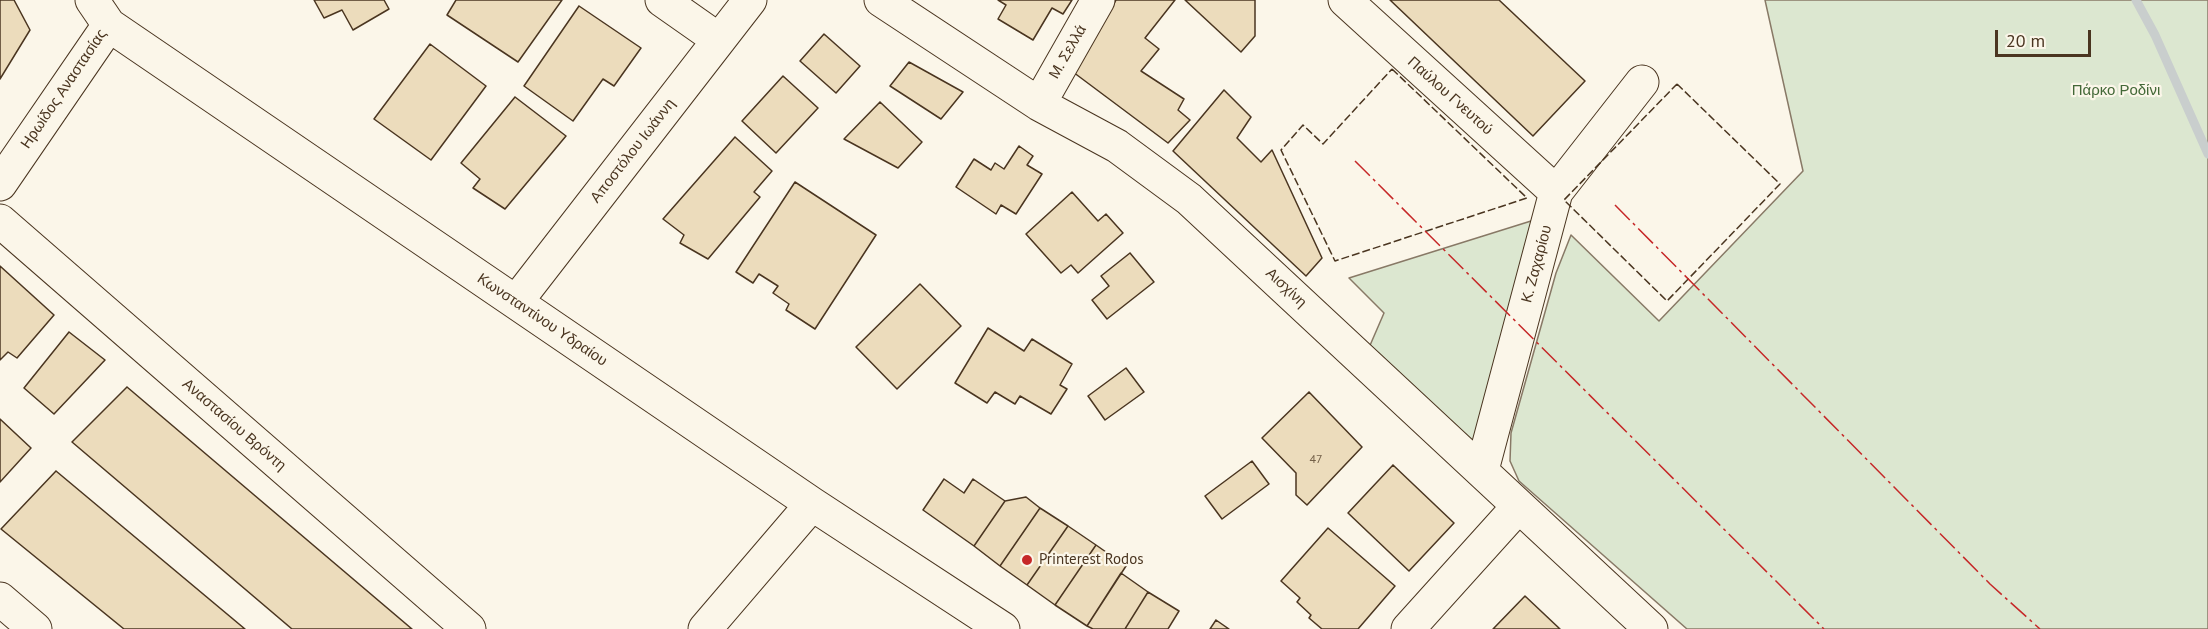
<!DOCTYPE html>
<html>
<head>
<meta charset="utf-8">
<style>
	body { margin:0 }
	#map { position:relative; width:2208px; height:629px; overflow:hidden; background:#fbf6e9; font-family:"PT Sans",sans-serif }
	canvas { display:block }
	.scale { position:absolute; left:1995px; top:30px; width:96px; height:27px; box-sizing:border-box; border:3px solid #4a3520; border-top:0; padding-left:8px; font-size:18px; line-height:21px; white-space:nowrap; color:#4a3520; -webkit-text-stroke:4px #fbf6e9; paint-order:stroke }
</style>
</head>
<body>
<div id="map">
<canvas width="2208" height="629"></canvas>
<div class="scale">20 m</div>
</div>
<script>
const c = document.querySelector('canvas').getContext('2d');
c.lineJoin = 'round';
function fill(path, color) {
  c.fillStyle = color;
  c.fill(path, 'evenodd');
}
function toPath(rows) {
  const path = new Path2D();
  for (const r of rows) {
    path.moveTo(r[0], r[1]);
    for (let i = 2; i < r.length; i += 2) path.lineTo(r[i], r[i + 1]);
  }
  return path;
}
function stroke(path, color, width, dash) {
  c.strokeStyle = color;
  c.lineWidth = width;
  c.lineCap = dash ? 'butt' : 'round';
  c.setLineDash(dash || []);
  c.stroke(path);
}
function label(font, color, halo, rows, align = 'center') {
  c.font = font + ' "PT Sans",sans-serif';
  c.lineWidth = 4.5;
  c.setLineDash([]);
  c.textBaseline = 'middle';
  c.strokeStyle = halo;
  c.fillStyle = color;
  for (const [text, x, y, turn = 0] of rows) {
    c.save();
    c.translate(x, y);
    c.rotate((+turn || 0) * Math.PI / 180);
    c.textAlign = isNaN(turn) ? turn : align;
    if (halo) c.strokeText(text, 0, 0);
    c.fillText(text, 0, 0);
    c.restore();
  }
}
const green = toPath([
	[1765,0,2208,0,2208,629,1687,629,1519,481,1510,461,1511,433,1556,273,1571,235,1659,321,1803,171,1765,0],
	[1531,221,1533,235,1476,442,1462,445,1368,350,1384,313,1349,278,1531,221]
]);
fill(green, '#dce7d0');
stroke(green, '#887966', 1.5);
stroke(toPath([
	[2136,0,2155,35,2208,154]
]), '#c9cecd', 9);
const building = toPath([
	[0,0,14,0,30,30,0,79,0,0],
	[314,0,384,0,389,9,353,30,342,10,324,18,314,0],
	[456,0,562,0,518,62,447,15,456,0],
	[998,0,1072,0,1063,14,1052,8,1033,40,998,19,1006,5,998,0],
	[1116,0,1175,0,1145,38,1159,49,1141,71,1184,99,1178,110,1190,120,1168,143,1073,72,1116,0],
	[1185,0,1255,0,1255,36,1241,52,1185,0],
	[1390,0,1499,0,1585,81,1533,136,1390,0],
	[579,6,641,48,614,86,603,79,573,121,524,86,579,6],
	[824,34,860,66,836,93,800,61,824,34],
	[430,44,486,86,431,160,374,119,430,44],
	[909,62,963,92,941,119,890,86,909,62],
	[783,76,818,108,776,153,742,121,783,76],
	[1224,90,1251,117,1237,138,1261,162,1272,150,1322,258,1306,276,1173,151,1224,90],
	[515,97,566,136,505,209,473,188,480,179,461,163,515,97],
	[880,102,922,142,898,168,844,139,880,102],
	[735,137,772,171,754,192,760,197,708,259,680,243,684,235,663,219,735,137],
	[1019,146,1033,156,1027,165,1042,174,1016,214,1001,205,996,214,956,187,974,159,991,170,995,163,1004,169,1019,146],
	[795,182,876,235,815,329,786,310,789,304,773,293,778,286,759,274,753,283,736,272,795,182],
	[1072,192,1098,221,1106,214,1123,233,1078,273,1071,265,1061,273,1026,234,1072,192],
	[1130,253,1154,282,1107,319,1092,300,1109,286,1101,276,1130,253],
	[0,266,54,315,17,358,8,352,0,360,0,266],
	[920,284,961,326,897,389,856,347,920,284],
	[988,328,1024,351,1032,339,1072,364,1060,385,1067,389,1051,414,1020,396,1015,404,995,392,987,403,955,383,988,328],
	[69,332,105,360,54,414,24,388,69,332],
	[1126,368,1144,392,1105,420,1088,396,1126,368],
	[127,387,412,629,292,629,72,442,127,387],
	[1309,392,1362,447,1307,505,1296,495,1296,473,1262,438,1309,392],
	[0,419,31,448,0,482,0,419],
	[1252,461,1269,484,1222,519,1205,496,1252,461],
	[1393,465,1454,523,1409,571,1348,513,1393,465],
	[56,471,245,629,124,629,1,529,56,471],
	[944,479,964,493,973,479,1005,501,974,546,923,510,944,479],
	[1026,497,1040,508,1000,566,974,546,1005,501,1026,497],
	[1040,508,1068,526,1027,585,1000,566,1040,508],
	[1068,526,1096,545,1055,605,1027,585,1068,526],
	[1328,528,1395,586,1358,629,1322,629,1309,618,1311,615,1297,602,1300,598,1281,581,1328,528],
	[1096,545,1126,566,1087,626,1055,605,1096,545],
	[1121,573,1148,592,1125,629,1093,629,1087,626,1121,573],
	[1148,592,1179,611,1168,629,1125,629,1148,592],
	[1525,596,1560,629,1493,629,1525,596],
	[1216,620,1229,629,1210,629,1216,620]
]);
fill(building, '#ecdcbc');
stroke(building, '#4a3520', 1.5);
const minor = toPath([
	[92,0,109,25,812,504,1003,629],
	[662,0,719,40],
	[881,0,1039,104,1117,146,1189,199,1651,629],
	[1345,0,1556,192],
	[1039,104,1098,0],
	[0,184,109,25],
	[0,221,469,629],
	[516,302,750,0],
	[1482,470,1556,192,1642,82],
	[0,599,35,629],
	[705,629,812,504],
	[1408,629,1518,507]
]);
stroke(minor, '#4a3520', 35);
stroke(minor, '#fbf6e9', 33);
stroke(toPath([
	[1392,69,1527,198,1335,261,1281,150,1303,125,1323,144,1392,69],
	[1677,84,1780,184,1667,301,1564,200,1677,84]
]), '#4a3520', 1.5, [8, 3]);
stroke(toPath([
	[1355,161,1824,629],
	[1615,205,1990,584,2040,629]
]), '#c62828', 1.5, [21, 4.5, 3, 4.5]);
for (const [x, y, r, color] of [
	[1027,560,6,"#c62828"]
]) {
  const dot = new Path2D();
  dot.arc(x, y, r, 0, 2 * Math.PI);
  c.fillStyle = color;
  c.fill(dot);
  stroke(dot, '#fbf6e9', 2);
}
label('12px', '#725f47', null, [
	["47",1316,460]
]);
label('15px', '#4a3520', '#fbf6e9', [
	["Μ. Σελλά",1068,52,-60],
	["Ηρωίδος Αναστασίας",64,89,-56],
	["Παύλου Γνευτού",1450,96,42],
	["Αποστόλου Ιωάννη",633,151,-52],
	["Κ. Ζαχαρίου",1537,264,-75],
	["Αισχίνη",1286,288,43],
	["Κωνσταντίνου Υδραίου",542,320,34],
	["Αναστασίου Βρόντη",234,425,41]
]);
label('15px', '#436837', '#fbf6e9', [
	["Πάρκο Ροδίνι",2116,91]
]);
label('15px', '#4a3520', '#fbf6e9', [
	["Printerest Rodos",1039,560]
], 'left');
</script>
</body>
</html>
